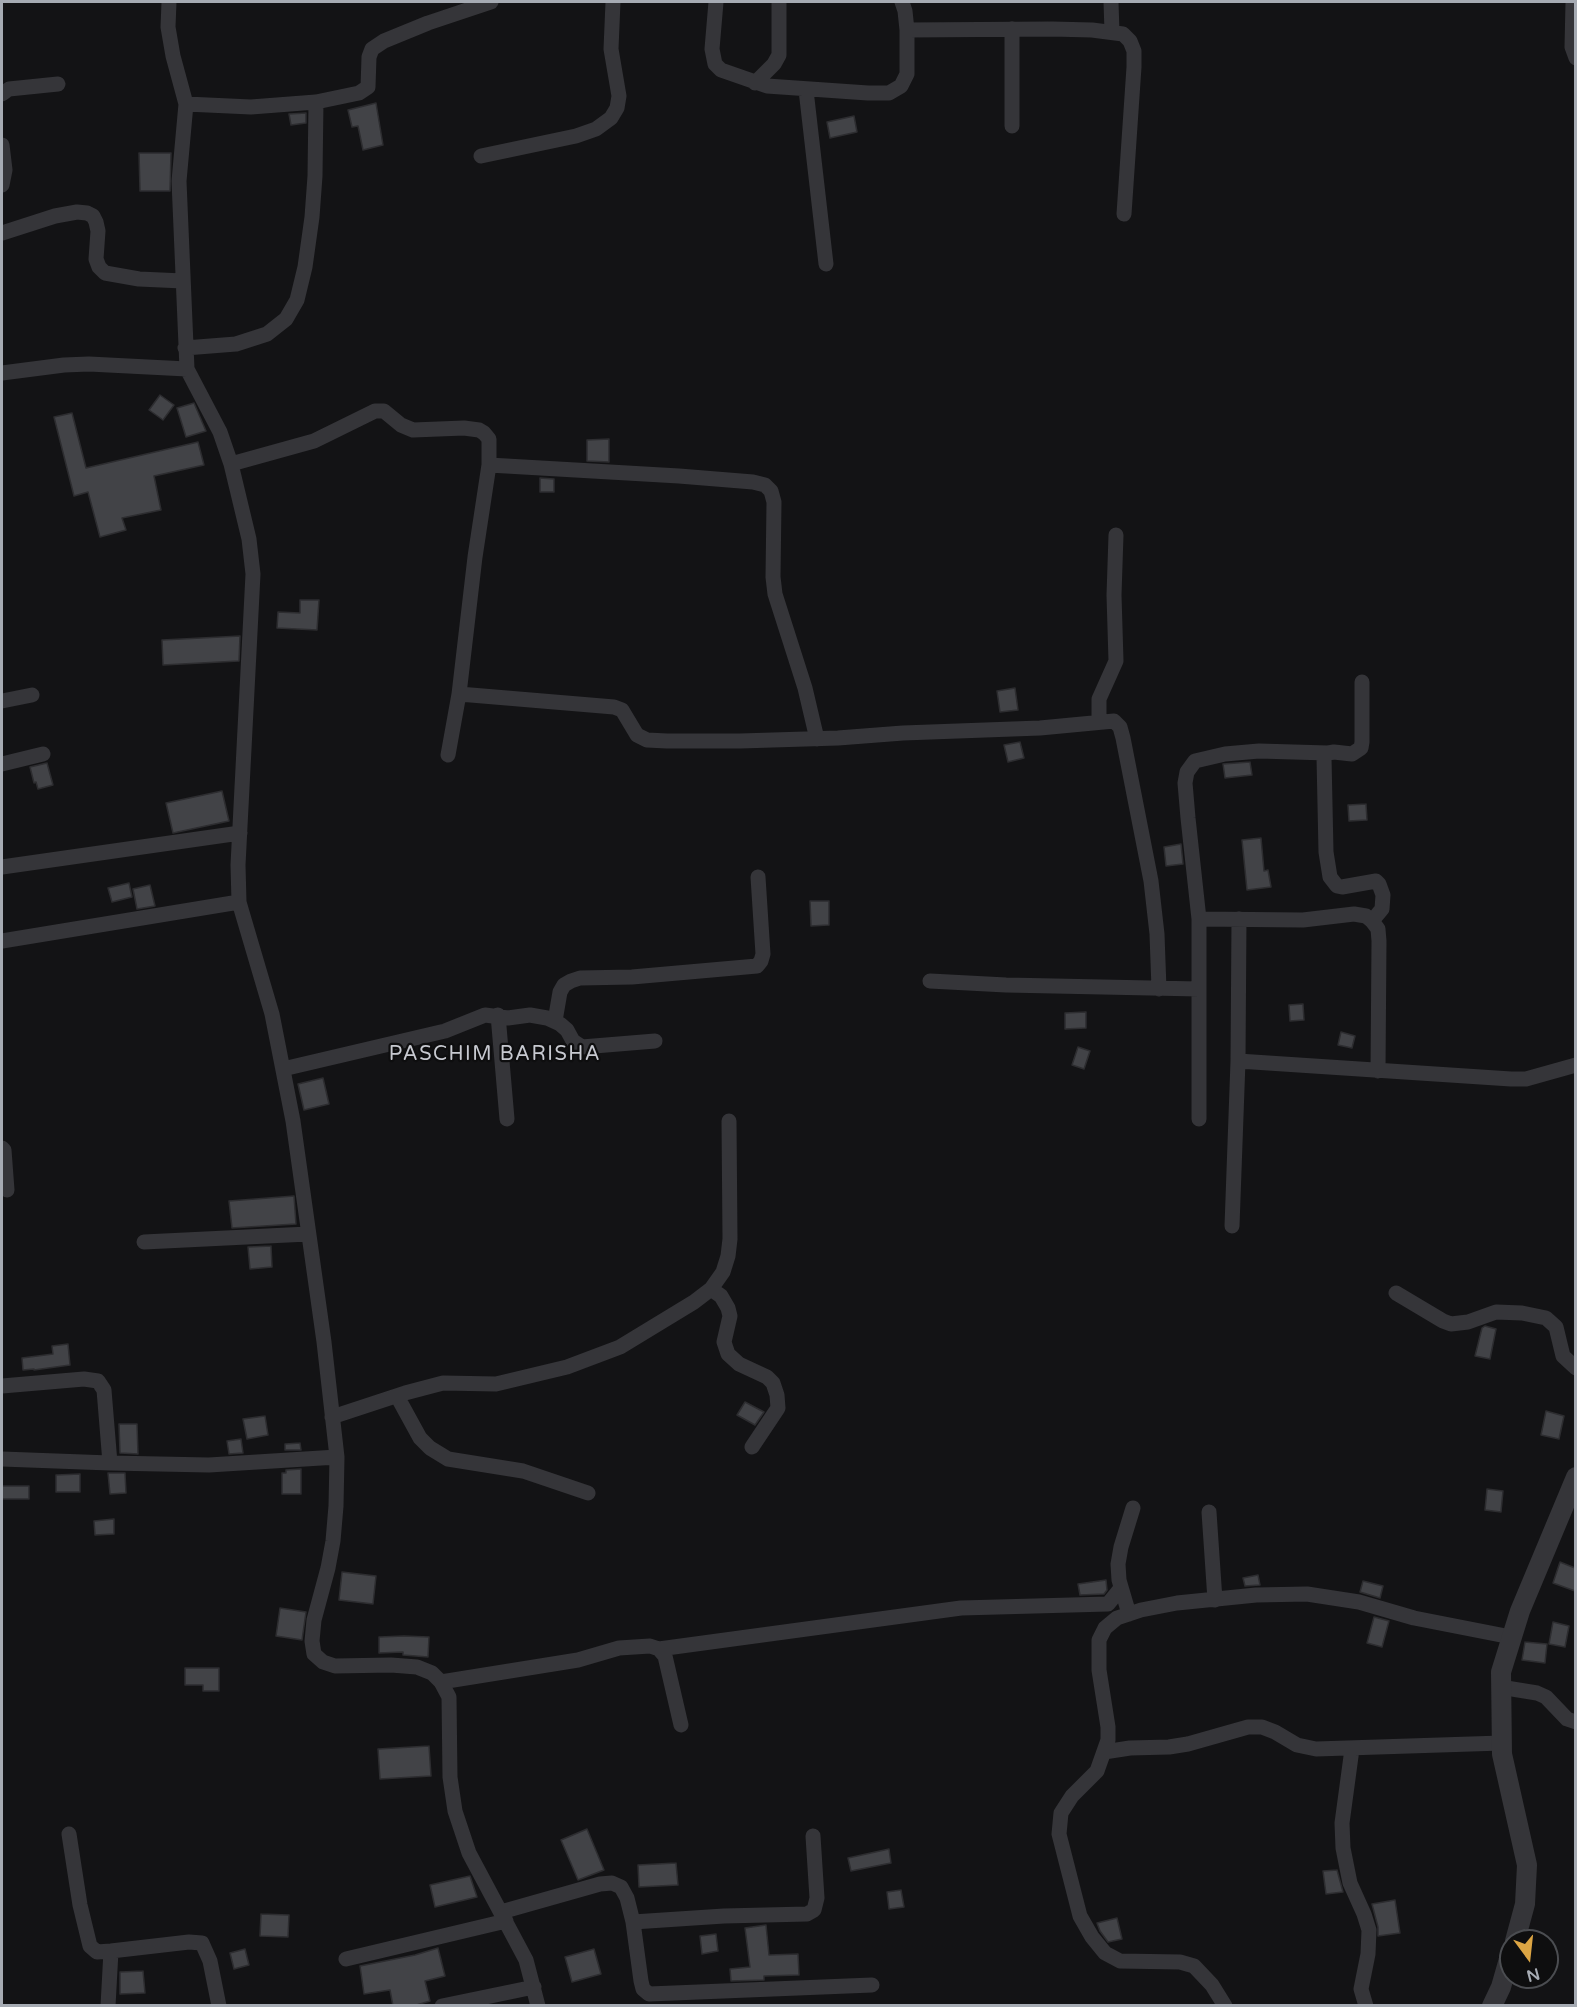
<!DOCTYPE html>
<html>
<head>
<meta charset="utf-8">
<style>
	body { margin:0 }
	#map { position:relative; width:1577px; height:2007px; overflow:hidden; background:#131315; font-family:"Varela Round",sans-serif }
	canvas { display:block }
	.frame { position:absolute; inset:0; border:3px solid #a6abb3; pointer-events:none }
	.north { position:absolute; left:1499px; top:1929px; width:60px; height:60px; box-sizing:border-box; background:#0e0e0f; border:2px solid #4b4d51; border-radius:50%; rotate:165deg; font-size:16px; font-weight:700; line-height:24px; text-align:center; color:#a6abb3 }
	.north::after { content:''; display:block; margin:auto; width:21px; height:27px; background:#dca544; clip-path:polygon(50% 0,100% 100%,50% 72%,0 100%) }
</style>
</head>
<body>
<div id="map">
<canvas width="1577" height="2007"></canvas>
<div class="frame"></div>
<div class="north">N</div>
</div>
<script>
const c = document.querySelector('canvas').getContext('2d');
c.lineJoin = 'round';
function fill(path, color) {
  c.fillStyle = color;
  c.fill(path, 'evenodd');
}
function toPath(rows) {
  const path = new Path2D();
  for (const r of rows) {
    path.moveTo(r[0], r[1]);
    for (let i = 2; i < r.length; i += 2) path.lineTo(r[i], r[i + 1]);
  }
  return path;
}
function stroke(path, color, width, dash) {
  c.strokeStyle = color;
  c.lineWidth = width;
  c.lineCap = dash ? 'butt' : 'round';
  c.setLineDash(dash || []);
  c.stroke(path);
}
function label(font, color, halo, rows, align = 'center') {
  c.font = font + ' "Varela Round",sans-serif';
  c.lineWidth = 4.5;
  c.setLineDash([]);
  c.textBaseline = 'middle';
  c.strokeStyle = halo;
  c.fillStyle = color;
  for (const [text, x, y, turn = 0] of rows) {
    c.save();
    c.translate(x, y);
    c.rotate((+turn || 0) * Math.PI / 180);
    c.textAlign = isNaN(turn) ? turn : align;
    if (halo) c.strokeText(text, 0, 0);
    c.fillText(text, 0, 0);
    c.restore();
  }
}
const building = toPath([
	[376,103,383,145,363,150,358,126,352,127,348,110,376,103],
	[306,113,306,123,291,125,289,114,306,113],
	[854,116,857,132,830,138,827,122,854,116],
	[139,153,171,153,170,191,140,191,139,153],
	[160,395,174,405,163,420,149,410,160,395],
	[194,403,206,431,186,437,177,408,194,403],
	[72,413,86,468,198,442,204,465,154,476,161,510,122,518,126,530,100,537,88,492,74,496,54,417,72,413],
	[609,439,609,462,587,461,587,440,609,439],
	[540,478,554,479,554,492,540,492,540,478],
	[300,600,319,600,317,630,277,628,278,612,300,613,300,600],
	[240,636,239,661,163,665,162,640,240,636],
	[1015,688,1018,710,1000,712,997,691,1015,688],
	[1020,742,1024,758,1008,762,1004,745,1020,742],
	[1250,762,1252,775,1225,778,1223,764,1250,762],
	[47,763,53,785,38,789,36,782,34,783,30,767,47,763],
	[222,791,229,821,173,833,166,803,222,791],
	[1366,804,1367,820,1349,821,1348,805,1366,804],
	[1261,838,1264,871,1268,870,1271,887,1247,890,1242,840,1261,838],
	[1181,844,1183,864,1166,866,1164,847,1181,844],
	[129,883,132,897,112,902,108,888,129,883],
	[150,885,155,906,137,909,133,889,150,885],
	[810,901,829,901,829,925,811,926,810,901],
	[1303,1004,1304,1020,1290,1021,1289,1005,1303,1004],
	[1086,1012,1086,1028,1065,1029,1065,1013,1086,1012],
	[1341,1032,1355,1036,1352,1048,1338,1045,1341,1032],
	[1078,1047,1090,1051,1084,1069,1072,1065,1078,1047],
	[323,1078,329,1104,304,1110,298,1084,323,1078],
	[294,1196,296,1224,232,1228,229,1201,294,1196],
	[271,1246,272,1267,250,1269,248,1247,271,1246],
	[1485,1326,1496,1329,1490,1359,1475,1356,1482,1328,1485,1326],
	[68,1344,70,1365,34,1370,34,1369,23,1370,22,1358,53,1354,52,1346,68,1344],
	[745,1402,764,1412,755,1425,737,1415,745,1402],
	[1546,1411,1564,1416,1559,1439,1541,1435,1546,1411],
	[265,1416,268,1435,247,1439,243,1419,265,1416],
	[119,1424,137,1424,138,1454,120,1453,119,1424],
	[241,1439,243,1453,229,1454,227,1441,241,1439],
	[300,1443,301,1450,285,1450,285,1444,300,1443],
	[301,1469,301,1494,282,1494,282,1473,286,1473,286,1470,301,1469],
	[108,1473,125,1473,126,1493,110,1494,108,1473],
	[80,1474,80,1492,56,1492,56,1475,80,1474],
	[2,1486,29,1486,29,1499,2,1499,2,1486],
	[1487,1489,1503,1491,1501,1512,1485,1510,1487,1489],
	[114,1519,114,1534,95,1535,94,1521,114,1519],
	[1560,1562,1575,1568,1575,1591,1553,1583,1560,1562],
	[342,1572,376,1576,373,1604,339,1600,342,1572],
	[1258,1575,1260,1585,1245,1586,1243,1578,1258,1575],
	[1106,1580,1107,1590,1104,1594,1080,1595,1078,1584,1106,1580],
	[1363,1581,1383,1586,1380,1598,1360,1592,1363,1581],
	[280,1608,306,1612,302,1640,276,1636,280,1608],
	[1374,1617,1389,1621,1382,1647,1367,1643,1374,1617],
	[1553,1622,1569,1626,1565,1647,1549,1644,1553,1622],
	[404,1636,429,1637,428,1657,403,1655,403,1652,379,1653,379,1637,404,1636],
	[1525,1642,1547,1644,1545,1663,1522,1660,1525,1642],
	[185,1668,219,1668,219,1691,203,1691,203,1685,185,1685,185,1668],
	[429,1746,431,1776,380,1779,378,1749,429,1746],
	[587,1829,604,1870,578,1880,561,1840,587,1829],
	[889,1849,891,1863,851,1871,848,1858,889,1849],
	[676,1863,678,1885,639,1887,638,1865,676,1863],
	[1337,1870,1343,1892,1326,1894,1323,1871,1337,1870],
	[470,1876,477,1897,435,1907,430,1885,470,1876],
	[901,1890,904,1907,889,1909,887,1892,901,1890],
	[1395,1900,1400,1933,1378,1936,1378,1927,1372,1904,1395,1900],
	[261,1914,289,1915,288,1937,260,1936,261,1914],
	[1117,1918,1122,1939,1108,1942,1100,1931,1097,1923,1117,1918],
	[766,1925,769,1955,798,1954,799,1975,764,1976,764,1980,731,1981,730,1969,750,1967,745,1928,766,1925],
	[716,1934,718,1951,702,1954,700,1936,716,1934],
	[438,1948,445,1976,425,1981,430,2001,413,2006,393,2006,390,1990,364,1994,360,1966,415,1955,438,1948],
	[245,1949,249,1965,234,1969,230,1953,245,1949],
	[594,1949,601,1974,572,1982,565,1957,594,1949],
	[143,1971,145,1993,120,1994,120,1972,143,1971]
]);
fill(building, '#424347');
stroke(building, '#2d2d30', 1.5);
stroke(toPath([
	[169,2,168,27,173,56,186,104,179,181,187,369,220,432,231,464,249,539,253,574,238,865,239,902,272,1014,293,1121,324,1342,337,1457,336,1506,333,1541,328,1568,314,1620,312,1641,314,1654,323,1662,335,1666,391,1665,417,1667,432,1673,441,1682,449,1697,450,1777,455,1811,469,1853,526,1960,538,2006],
	[716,2,712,49,715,64,721,70,767,86,868,93,889,93,901,86,907,74,907,30,905,11,902,2],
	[1111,2,1112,32],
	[1573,2,1572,47,1576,58],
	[1012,29,1012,126],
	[907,30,1052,29,1092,30,1123,34,1130,41,1134,51,1134,67,1124,214],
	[755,83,774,64,779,55,779,2],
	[806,90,826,264],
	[2,94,9,89,58,84],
	[186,104,251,107,316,102,359,93,368,87,369,57,372,49,384,41,428,23,491,2],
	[2,145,5,170,2,185],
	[481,156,576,136,596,129,611,118,617,108,619,96,611,49,613,2],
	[2,233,55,216,77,212,87,213,93,216,96,222,98,231,96,259,99,267,105,273,139,279,183,281],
	[185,348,236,344,267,334,286,319,297,300,305,267,312,217,315,176,316,102],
	[2,373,64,365,89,364,187,369],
	[231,464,314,441,375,411,384,411,401,425,413,430,464,428,479,430,484,433,489,439,489,465,475,557,459,694,448,755],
	[489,465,679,476,753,482,765,485,771,491,774,502,773,577,775,594,805,688,817,739],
	[1362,682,1362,742,1361,748,1352,754,1334,752,1328,753,1324,757,1326,852,1330,877,1337,886,1342,887,1376,881,1379,884,1383,895,1382,909,1372,921],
	[459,694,614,707,622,710,637,735,647,740,667,741,740,741,838,738,903,733,1040,728,1114,721,1120,727,1123,738,1151,881,1157,934,1159,989],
	[2,701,32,695],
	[1099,722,1099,699,1116,661,1114,595,1116,535],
	[2,764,43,754],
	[2,867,240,833],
	[1199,919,1303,920,1354,914,1366,916,1372,921,1378,929,1379,941,1378,1071],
	[2,941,239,902],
	[930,981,1006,985,1199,989],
	[498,1015,507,1119],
	[555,1021,560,992,564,985,571,981,580,978,632,977,757,966,761,961,763,954,758,877],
	[1238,1061,1511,1079,1526,1079,1576,1065],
	[283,1069,445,1031,485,1015,508,1018,530,1015,547,1018,560,1024,567,1030,573,1041,582,1047,655,1041],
	[1199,1119,1199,919,1188,818,1185,783,1187,772,1195,761,1225,754,1259,751,1328,753],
	[2,1148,4,1150,7,1190],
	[1232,1226,1238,1061,1239,919],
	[144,1242,308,1234],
	[711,1289,721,1296,728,1308,730,1316,724,1342,728,1354,739,1364,767,1377,773,1383,777,1395,778,1408,752,1447],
	[1396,1293,1443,1321,1451,1324,1468,1322,1496,1312,1522,1313,1546,1318,1556,1327,1563,1356,1576,1368],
	[2,1386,84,1379,98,1381,104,1390,110,1463,2,1459],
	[397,1396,420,1438,430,1448,448,1459,523,1471,588,1493],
	[332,1417,405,1393,443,1383,496,1384,567,1367,620,1347,694,1302,711,1289,723,1272,728,1256,730,1239,729,1121],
	[110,1463,209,1465,337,1457],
	[1209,1512,1215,1600],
	[1129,1614,1119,1580,1118,1564,1121,1547,1133,1508],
	[659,1649,961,1608,1108,1604,1121,1588],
	[441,1682,578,1660,619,1648,650,1646,659,1649,665,1656,681,1725],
	[1500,1687,1537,1693,1546,1697,1567,1719,1576,1722],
	[1352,1749,1342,1823,1343,1848,1350,1883,1364,1914,1369,1930,1368,1954,1361,1989,1366,2006],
	[1104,1752,1130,1748,1169,1747,1188,1744,1248,1727,1262,1727,1275,1732,1297,1745,1316,1749,1502,1743],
	[69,1834,80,1905,90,1946,97,1952,111,1951,189,1942,202,1943,210,1961,219,2006],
	[501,1912,600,1884,612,1883,621,1887,627,1898,633,1922,641,1981,643,1989,649,1994,872,1985],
	[633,1922,724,1916,807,1914,814,1910,817,1898,813,1836],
	[346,1959,506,1921],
	[108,2006,111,1951],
	[442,2006,534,1987],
	[1225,2006,1212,1985,1194,1966,1180,1962,1120,1961,1105,1953,1092,1937,1080,1916,1059,1834,1061,1813,1072,1796,1097,1771,1108,1740,1108,1727,1099,1670,1099,1640,1105,1628,1117,1618,1141,1610,1177,1603,1256,1595,1307,1594,1359,1602,1414,1618,1511,1637]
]), '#353539', 15);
stroke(toPath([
	[1515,1941,1525,1904,1527,1865,1502,1754,1501,1672,1520,1611,1576,1477],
	[1492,2006,1501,1987,1511,1952]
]), '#353539', 20);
c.letterSpacing = '1.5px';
label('20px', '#c7c9d0', '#0e0e0f', [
	["PASCHIM BARISHA",495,1055]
]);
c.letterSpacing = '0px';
</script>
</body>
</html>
